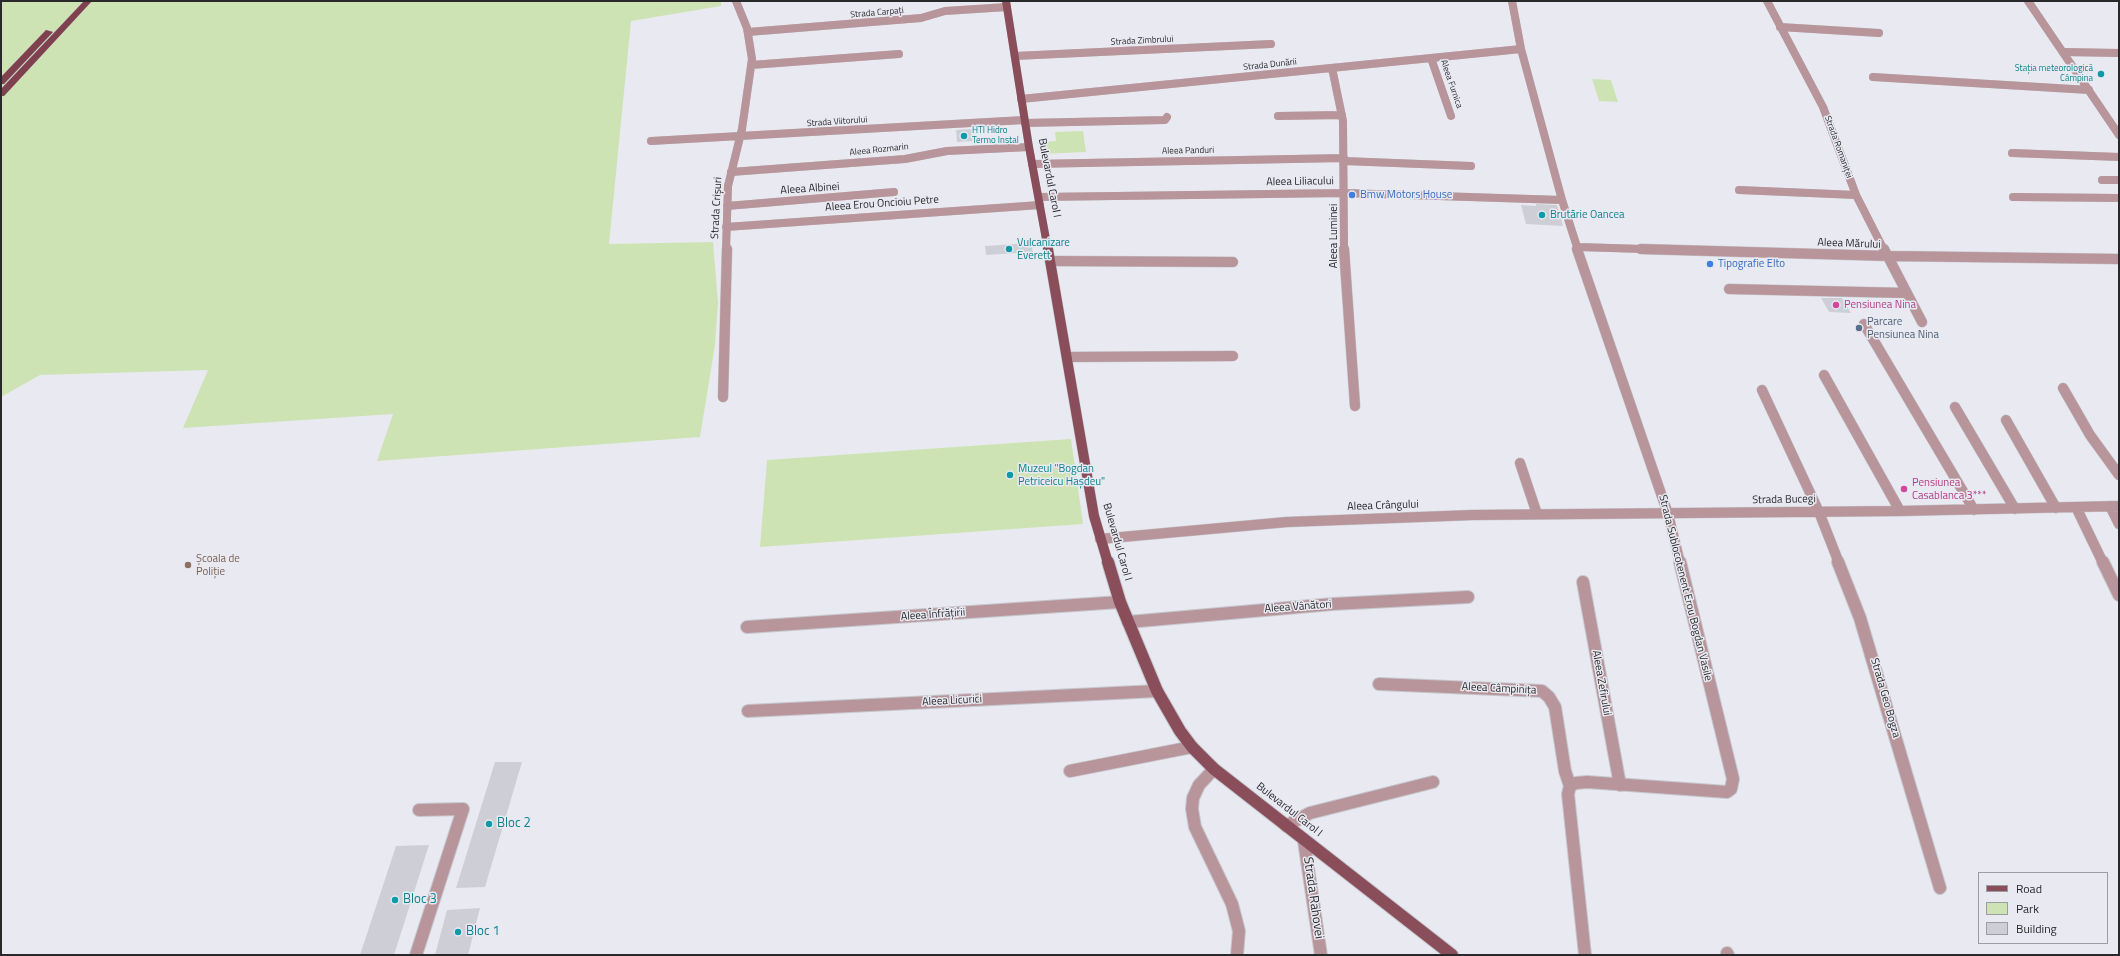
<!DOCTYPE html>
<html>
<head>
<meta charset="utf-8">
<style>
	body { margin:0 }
	#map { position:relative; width:2120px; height:956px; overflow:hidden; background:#e9eaf1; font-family:"Titillium Web",sans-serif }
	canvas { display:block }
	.frame { position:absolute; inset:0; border:2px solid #29292c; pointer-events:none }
	.legend { position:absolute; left:1978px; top:872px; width:130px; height:72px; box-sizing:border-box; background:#e9eaf1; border:1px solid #9c9da2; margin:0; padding:5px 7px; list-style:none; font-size:12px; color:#29292c }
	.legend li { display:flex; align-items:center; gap:8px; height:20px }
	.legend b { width:20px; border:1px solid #9c9da2 }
</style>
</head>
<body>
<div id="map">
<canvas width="2120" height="956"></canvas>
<div class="frame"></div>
<ul class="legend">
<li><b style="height:5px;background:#894e59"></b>Road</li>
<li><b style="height:11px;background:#cee3b4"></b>Park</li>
<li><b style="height:11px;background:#ceced6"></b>Building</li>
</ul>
</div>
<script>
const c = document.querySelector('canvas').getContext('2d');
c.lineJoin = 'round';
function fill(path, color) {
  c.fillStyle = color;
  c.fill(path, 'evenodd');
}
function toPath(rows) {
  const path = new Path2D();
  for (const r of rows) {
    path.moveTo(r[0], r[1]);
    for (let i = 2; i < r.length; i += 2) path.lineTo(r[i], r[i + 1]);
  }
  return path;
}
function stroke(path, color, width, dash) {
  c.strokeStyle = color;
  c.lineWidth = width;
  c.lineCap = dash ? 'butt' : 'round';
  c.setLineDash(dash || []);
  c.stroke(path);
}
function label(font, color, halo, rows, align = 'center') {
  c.font = font + ' "Titillium Web",sans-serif';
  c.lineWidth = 3;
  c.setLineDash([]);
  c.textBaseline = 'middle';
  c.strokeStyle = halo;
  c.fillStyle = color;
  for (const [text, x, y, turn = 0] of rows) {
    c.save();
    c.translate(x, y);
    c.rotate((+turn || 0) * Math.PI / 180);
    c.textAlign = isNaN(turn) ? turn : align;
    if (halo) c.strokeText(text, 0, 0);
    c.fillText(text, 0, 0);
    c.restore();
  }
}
fill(toPath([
	[1,1,721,1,721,6,631,21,609,244,713,242,718,303,715,345,700,437,377,461,393,414,183,428,208,370,40,375,1,397],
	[1592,79,1611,80,1618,102,1599,101],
	[1083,131,1086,152,1040,154,1039,142,1056,141,1055,132],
	[1071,439,1083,524,760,547,767,460]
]), '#cee3b4');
fill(toPath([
	[972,129,973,141,957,142,956,130],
	[1536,204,1557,205,1563,226,1526,224,1521,205,1536,206],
	[1031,243,1033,252,986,255,985,246],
	[1821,298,1842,298,1851,313,1829,312],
	[495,762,522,762,485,887,456,888],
	[429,845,394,955,360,955,396,846],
	[480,908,468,955,435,955,447,910]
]), '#ceced6');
const minorFar2 = toPath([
	[1512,1,1521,49,1562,200,1578,250],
	[1767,1,1823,107,1856,195,1884,250],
	[1780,27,1879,33],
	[748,32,921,18,945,11,1007,7],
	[2063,52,2119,53],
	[1015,56,1271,44],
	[1431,58,1451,116],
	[751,65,899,54],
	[1332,68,1343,121,1344,250],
	[1873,77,2089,90],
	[1021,99,1521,49],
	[1278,116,1342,115],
	[1025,123,1165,120,1167,117],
	[651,141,1024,120],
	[2012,153,2119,157],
	[1344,161,1471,166],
	[1032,164,1344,158],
	[731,172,905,159,947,151,1029,147],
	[2102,180,2119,180],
	[1739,190,1856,195],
	[1039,197,1345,193,1562,200],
	[2013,197,2119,198],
	[727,206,894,192],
	[726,227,1040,205],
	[1578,247,1676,250],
	[726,250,728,186,742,129,752,59,747,28,736,1]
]);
const minorFar1 = toPath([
	[1344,249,1355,406],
	[1577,249,1668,514,1680,563],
	[1641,249,1889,256,2119,259],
	[1884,249,1922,322],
	[1050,261,1233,262],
	[1729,289,1907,293],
	[1864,324,1974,510],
	[1067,357,1233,356],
	[1824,375,1900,511],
	[2063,388,2090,435,2119,475],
	[1762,390,1819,512,1839,563],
	[723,397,727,249],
	[1955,407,2015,509],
	[2006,420,2056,508],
	[1520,463,1537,514],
	[2110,506,2119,524],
	[2076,507,2103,563],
	[1100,539,1287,522,1473,515,1900,511,2119,506]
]);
const minor = toPath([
	[1838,562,1860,618,1940,888],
	[2103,562,2119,595],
	[1583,582,1620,785],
	[1128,622,1333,604,1468,597],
	[747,627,1120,602],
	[1379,684,1542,691,1549,697,1555,707,1565,771,1570,786],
	[748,711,1157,691],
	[1214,769,1199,785,1193,798,1192,809,1195,827,1232,904,1239,931,1237,955],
	[1070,771,1192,747],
	[1286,826,1310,813,1433,782],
	[1304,841,1321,955],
	[1727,953,1728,955],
	[416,955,463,809,419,810],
	[1585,955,1568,794,1570,786,1576,783,1587,782,1727,792,1731,789,1733,779,1680,562]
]);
const tertiary = toPath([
	[2028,1,2119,135]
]);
const primaryFar2 = toPath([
	[1006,1,1029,147,1048,250]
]);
const primaryFar1 = toPath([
	[1048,249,1094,516,1108,563]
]);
const primary = toPath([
	[1108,562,1120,602,1157,691,1180,731,1192,747,1214,769,1452,955]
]);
const trunk = toPath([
	[84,1,92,1,4,96,1,96,1,89,84,1],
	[46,30,53,32,4,84,1,84,1,77,46,30]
]);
stroke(minorFar2, '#c6c7ce', 8);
stroke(minorFar1, '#c6c7ce', 11);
stroke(minor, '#c6c7ce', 14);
stroke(tertiary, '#c6c7ce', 8);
stroke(primaryFar2, '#c6c7ce', 8);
stroke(primaryFar1, '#c6c7ce', 11);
stroke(primary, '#c6c7ce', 14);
stroke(trunk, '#c6c7ce', 1);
stroke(minorFar2, '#b8959a', 8);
stroke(minorFar1, '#b8959a', 10);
stroke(minor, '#b8959a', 12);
stroke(tertiary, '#b8959a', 8);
stroke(primaryFar2, '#894e59', 8);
stroke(primaryFar1, '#894e59', 10);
stroke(primary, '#894e59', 12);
fill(trunk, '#80414e');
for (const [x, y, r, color] of [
	[2101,74,4,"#0f9aa8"],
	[964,136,4,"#0f9aa8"],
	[1352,195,4,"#3f7fe0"],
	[1542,215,4,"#0f9aa8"],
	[1009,249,4,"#0f9aa8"],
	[1710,264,4,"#3f7fe0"],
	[1836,305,4,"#d1479c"],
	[1859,328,4,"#5c6f8a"],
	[1010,475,4,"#0f9aa8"],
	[1904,489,4,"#d1479c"],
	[188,565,4,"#8d6e63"],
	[489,824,4,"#0f9aa8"],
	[395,900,4,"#0f9aa8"],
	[458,932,4,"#0f9aa8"]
]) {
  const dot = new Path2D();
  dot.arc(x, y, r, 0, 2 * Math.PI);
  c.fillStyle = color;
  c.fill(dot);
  stroke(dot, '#e9eaf1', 1.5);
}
label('9px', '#29292c', '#e9eaf1', [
	["Strada Carpați",877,13,-5],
	["Strada Zimbrului",1142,41,-3],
	["Strada Dunării",1270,65,-6],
	["Aleea Furnica",1451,84,71],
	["Strada Viitorului",837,122,-4],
	["Strada Romaniței",1838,147,70],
	["Aleea Rozmarin",879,150,-6],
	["Aleea Panduri",1188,151,-1]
]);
label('9px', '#0d838f', '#e9eaf1', [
	["Stația meteorologică",2093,69],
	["Câmpina",2093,79],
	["HTI Hidro",972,131,"left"],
	["Termo Instal",972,141,"left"]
], 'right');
label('11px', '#29292c', '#e9eaf1', [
	["Bulevardul Carol I",1049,178,79],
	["Aleea Liliacului",1300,182,-1],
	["Aleea Albinei",810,189,-4],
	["Aleea Erou Oncioiu Petre",882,204,-4],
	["Strada Crișuri",717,208,-87],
	["Aleea Luminei",1334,236,-90],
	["Aleea Mărului",1849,244,2],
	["Strada Bucegi",1784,500,-1],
	["Aleea Crângului",1383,506,-2],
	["Bulevardul Carol I",1117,542,74],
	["Strada Sublocotenent Erou Bogdan Vasile",1685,588,76],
	["Aleea Vânători",1298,607,-4],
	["Aleea Înfrățirii",933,615,-4],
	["Aleea Zefirului",1601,683,80],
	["Aleea Câmpinița",1499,689,3],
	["Strada Geo Bogza",1885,698,74],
	["Aleea Licurici",952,701,-3],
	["Bulevardul Carol I",1289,810,38]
]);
label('11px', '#366cbe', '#e9eaf1', [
	["Bmw Motors House",1360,195],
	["Tipografie Elto",1718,264]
], 'left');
label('11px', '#0d838f', '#e9eaf1', [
	["Brutărie Oancea",1550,215],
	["Vulcanizare",1017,243],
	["Everett",1017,256],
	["Muzeul \"Bogdan",1018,469],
	["Petriceicu Hașdeu\"",1018,482]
], 'left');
label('11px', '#b23c85', '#e9eaf1', [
	["Pensiunea Nina",1844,305],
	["Pensiunea",1912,483],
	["Casablanca 3***",1912,496]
], 'left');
label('11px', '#4e5e75', '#e9eaf1', [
	["Parcare",1867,322],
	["Pensiunea Nina",1867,335]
], 'left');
label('11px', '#785e54', '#e9eaf1', [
	["Școala de",196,559],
	["Poliție",196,572]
], 'left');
label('13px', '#0d838f', '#e9eaf1', [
	["Bloc 2",497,824],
	["Bloc 3",403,900],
	["Bloc 1",466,932]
], 'left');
label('13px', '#29292c', '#e9eaf1', [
	["Strada Rahovei",1313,898,82]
]);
</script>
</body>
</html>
